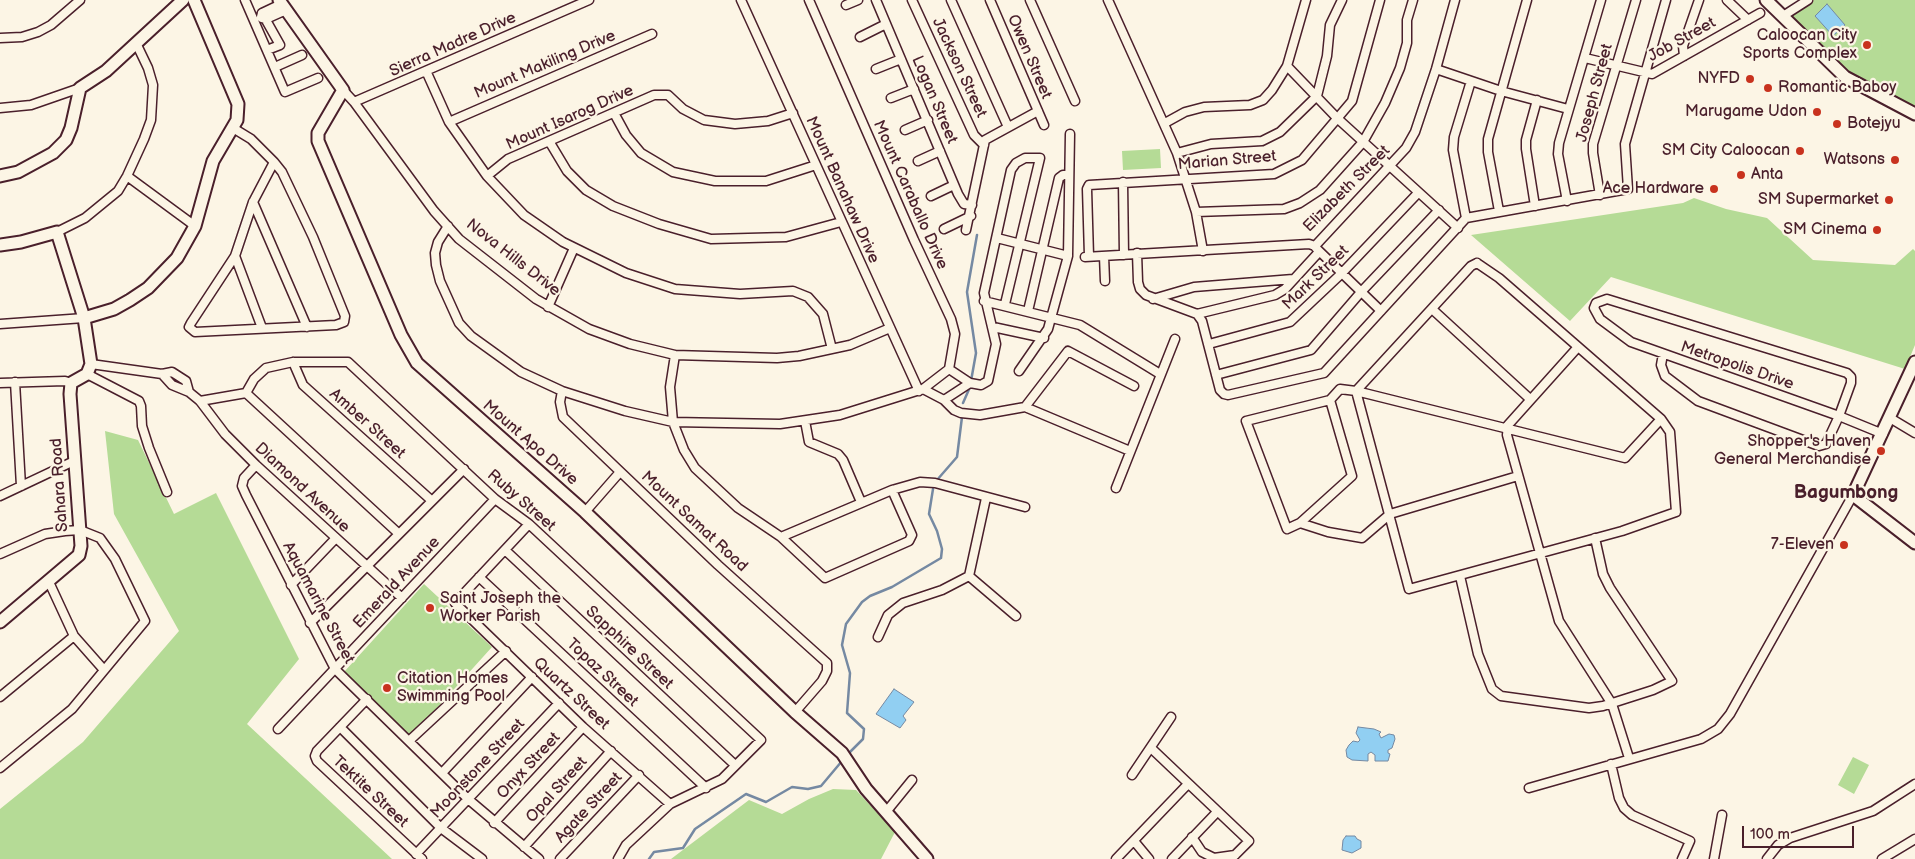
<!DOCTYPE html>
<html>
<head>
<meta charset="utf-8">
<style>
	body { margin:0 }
	#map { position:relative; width:1915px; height:859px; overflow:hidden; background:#fcf5e5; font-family:"Balsamiq Sans",sans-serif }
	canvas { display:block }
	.scale { position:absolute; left:1742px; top:826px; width:112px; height:22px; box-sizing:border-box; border:2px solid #4a1f2b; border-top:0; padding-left:6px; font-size:15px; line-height:18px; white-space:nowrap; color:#4a1f2b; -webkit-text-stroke:4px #fcf5e5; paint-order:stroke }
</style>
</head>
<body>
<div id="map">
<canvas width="1915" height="859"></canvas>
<div class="scale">100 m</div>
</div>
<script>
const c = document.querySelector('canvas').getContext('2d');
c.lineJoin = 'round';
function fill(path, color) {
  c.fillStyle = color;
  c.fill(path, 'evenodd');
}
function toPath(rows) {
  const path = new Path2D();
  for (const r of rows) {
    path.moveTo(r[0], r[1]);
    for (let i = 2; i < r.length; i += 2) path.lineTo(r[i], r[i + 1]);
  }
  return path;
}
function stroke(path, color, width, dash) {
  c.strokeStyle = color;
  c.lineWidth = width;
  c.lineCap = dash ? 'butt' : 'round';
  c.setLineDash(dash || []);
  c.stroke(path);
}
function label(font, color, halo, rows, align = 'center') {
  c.font = font + ' "Balsamiq Sans",sans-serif';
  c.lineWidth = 4.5;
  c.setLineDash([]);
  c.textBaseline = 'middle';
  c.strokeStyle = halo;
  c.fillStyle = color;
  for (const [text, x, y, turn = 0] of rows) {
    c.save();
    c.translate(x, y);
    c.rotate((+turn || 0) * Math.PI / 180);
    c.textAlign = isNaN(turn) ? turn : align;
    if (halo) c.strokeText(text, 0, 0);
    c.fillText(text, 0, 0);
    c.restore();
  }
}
fill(toPath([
	[1814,0,1915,0,1915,109,1849,74,1790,17],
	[1160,149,1161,168,1123,170,1122,151],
	[1694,198,1726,209,1767,218,1813,260,1895,265,1913,249,1915,251,1915,345,1905,369,1611,277,1570,321,1471,235,1683,203],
	[105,431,138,440,174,514,216,493,299,659,247,724,392,859,0,859,0,809,83,742,179,631,114,514],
	[424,584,492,647,410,738,344,672],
	[1853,757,1869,765,1854,794,1838,785],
	[833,789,856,790,895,832,881,859,671,859,749,800,782,814,809,799]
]), '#b5db96');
const water = toPath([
	[1827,4,1845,25,1833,36,1815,16,1827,4],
	[894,689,914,702,903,716,906,720,900,728,876,714,894,689],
	[1358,727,1374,729,1381,732,1379,734,1381,738,1389,734,1394,735,1395,739,1392,748,1388,750,1388,753,1390,754,1388,761,1375,761,1375,755,1371,752,1368,754,1368,761,1352,760,1347,757,1346,750,1349,745,1353,741,1358,742,1360,740,1356,733,1358,727],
	[1346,836,1355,836,1357,839,1361,841,1361,848,1352,853,1342,850,1343,840,1346,836]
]);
fill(water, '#91cff2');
stroke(water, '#7589a2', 1);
stroke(toPath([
	[971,381,976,353,967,292,977,235],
	[963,403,970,387],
	[937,480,957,457,962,417],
	[848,754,863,739,864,729,847,713,850,673,842,645,846,624,862,602,870,596,892,587,941,558,942,549,937,531,929,514,933,489],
	[649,859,654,852,683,848,695,829,746,794,766,802,792,787,808,789,821,786,842,761]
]), '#7589a2', 2.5);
const street = toPath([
	[245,0,285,92,318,78],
	[741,0,919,391],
	[876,0,958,194,964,204,972,205],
	[912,0,974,135,984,145],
	[951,0,1008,127],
	[990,0,1044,125],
	[1030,0,1075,101],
	[1108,0,1177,153,1196,212,1203,251],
	[1727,0,1748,20],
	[846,5,858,0],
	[262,13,280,45,267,50],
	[1783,16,1808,0],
	[261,17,262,13,281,4],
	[262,18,266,19,286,10],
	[860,37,886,24],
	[0,38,22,37,38,32,51,25,80,0],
	[1684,56,1683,46,1699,0],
	[1585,58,1652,74,1760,13],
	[1287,66,1337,118,1458,228],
	[275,67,302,55],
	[876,69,901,59],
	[1436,69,1501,91,1568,109],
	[427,73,449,122,487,176,524,215,563,242,626,273,675,289,740,294,793,291,808,297,823,314,832,349],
	[343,90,354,102,434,211,459,239,536,299,589,329,630,344,675,355,777,358,799,356,850,345,890,328],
	[891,98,914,89],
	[354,102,589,0],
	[0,108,31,105,80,88],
	[614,113,626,135,641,153,673,172,715,181,766,181,816,165],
	[449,122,652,34],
	[1165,123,1185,112,1204,107,1250,105,1263,100,1272,90,1287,66,1306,0],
	[233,128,251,139,274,162,282,172,313,237,345,316,344,322,336,325,195,332,189,327,191,323,235,256,253,202,274,162],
	[905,130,928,120],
	[549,141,567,171,586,190,613,206,659,224,711,239,786,237,841,222],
	[1177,153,1211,144,1262,141,1280,132,1317,96,1327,56,1330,25,1342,0],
	[918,161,940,151],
	[127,176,195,226],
	[487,176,508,159,654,95,668,95,683,109,704,120,735,124,768,121,793,113],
	[1123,182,1124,255],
	[1600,195,1593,153,1593,144,1636,0],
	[931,196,954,185],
	[1567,201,1558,154,1559,143,1601,0],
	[253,202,307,327],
	[1535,206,1526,149,1526,140,1537,100],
	[1499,211,1488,152,1488,139,1527,0],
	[1196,212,1284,209,1300,203,1320,190,1363,142,1385,103,1400,68,1407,43,1407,20,1413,0],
	[1466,218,1453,150,1454,137,1471,81],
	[448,226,438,242,435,253,436,265,440,281,459,323,471,336,521,372,562,391,625,411,673,422,780,424,840,415,923,389,949,369,955,334,951,319,914,240,809,0],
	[944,229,971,216],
	[966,230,985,140,1038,111],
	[57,232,85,218,118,191,127,176,144,139,151,120,153,85,148,68,136,43],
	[997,238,1068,256],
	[1315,246,1406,148,1415,132,1436,69,1455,0],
	[1316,248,1381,311],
	[1137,253,1138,282,1140,289,1146,295,1197,314,1275,295,1285,289,1318,253],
	[235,256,262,328],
	[1089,256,1087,189,1089,185,1274,174,1302,160,1352,101,1380,0],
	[1104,256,1105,281],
	[1085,257,1309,244,1315,246],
	[1477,263,1499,278,1661,419,1670,432,1676,512,1622,531,1409,589,1356,391,1471,266,1477,263],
	[1153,299,1194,287,1293,279],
	[984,301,1080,325,1160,374],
	[548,307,574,248],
	[1432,309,1530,399],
	[1028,311,1059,178,1063,175,1069,175],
	[1197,314,1202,321,1220,390,1224,394,1228,395,1324,373,1466,218,1628,189,1625,144,1666,0],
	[0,324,84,318],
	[993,327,1044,338],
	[1209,344,1290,322,1341,274,1418,193],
	[1578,347,1508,425,1507,435,1559,621,1612,704,1629,758],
	[1663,354,1661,365,1665,376,1698,401,1819,446,1826,444,1839,416,1851,383,1851,377,1847,373,1607,299,1596,303,1594,308,1600,319,1631,342,1839,416,1883,434],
	[675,355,670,387,673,422,684,450,695,468,738,508,781,537,825,578,909,541,912,535,892,490],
	[293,362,303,385,431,500],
	[91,364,162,374,172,372,186,381,189,392],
	[949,369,970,383,981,385,988,381,996,344,984,293,1011,170,1016,163,1025,158,1040,158,1005,304],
	[1019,371,1048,329,1068,256,1070,134],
	[87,374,139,401,141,406,142,426,149,448,167,492],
	[162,374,172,385,189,392,200,401,225,434,256,465,402,598],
	[1216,375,1311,350,1361,292,1439,210],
	[15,382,21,486],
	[0,383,65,381,71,383],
	[923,389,944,400,954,410,961,413,980,415,1025,407,1130,451],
	[562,391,560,402,563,417,718,565,827,663,827,671,822,681,795,712],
	[246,393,254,379,266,368,293,362,348,362,495,499,529,524,761,740,722,779,670,804,626,845,618,859],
	[944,400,970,383],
	[1330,400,1352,476,1300,523,1287,529,1246,421,1330,400,1340,389,1356,391,1625,458,1661,419],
	[200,401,246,393,398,533],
	[1025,407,1068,351,1134,386],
	[1890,418,1915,433],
	[805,421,809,442,838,454,843,460,861,502],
	[256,465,244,478,242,486,246,495,335,669,468,799,539,859],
	[1116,488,1175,339],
	[0,496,74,461],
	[585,512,620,472],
	[1300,523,1328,532,1362,538,1390,514,1518,476],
	[529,524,455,603,583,727,670,804],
	[781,537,892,490,920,482,935,483,1025,507],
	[505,550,735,765],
	[0,554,45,534,65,531,80,530,100,538,115,559,145,621,72,709,0,768],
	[969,576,986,498],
	[969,576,1016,616],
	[1460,576,1478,654,1492,689,1501,696,1589,708,1603,706,1653,690,1672,681,1610,588,1603,574,1595,538],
	[479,577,706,788],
	[49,582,74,636,104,670],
	[291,585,336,538],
	[310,623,464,469],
	[878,637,888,615,903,603,942,590,969,576],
	[0,697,74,636],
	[367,699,317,751,315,756,317,761,422,859],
	[340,727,441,828,482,859],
	[278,729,495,499],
	[410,740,506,651],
	[1151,748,1249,841,1231,859],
	[1611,764,1619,798,1624,808,1632,815,1690,841,1682,859],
	[442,773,532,677],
	[1132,775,1171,717],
	[1529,788,1701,739,1718,729,1730,714,1853,495],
	[886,812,912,780],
	[494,823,583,727],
	[1192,837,1202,852,1214,858,1235,855],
	[1134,841,1149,859],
	[524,847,611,751],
	[416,854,559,703],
	[560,859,639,775],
	[1116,859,1187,785],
	[1172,859,1217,812],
	[1714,859,1722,815],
	[1767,859,1778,845,1790,838,1873,811,1915,784],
	[1882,859,1915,839]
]);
const secondary = toPath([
	[279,0,343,90,318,133,318,141,401,335,417,363,585,512,795,712,842,753,866,789,927,859],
	[1766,0,1845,77,1915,114],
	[0,176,18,172,53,153,66,140,71,128,80,88,106,71,183,0],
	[0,245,21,242,57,232,84,318,91,364,87,374,71,383,70,394,81,546,79,555,0,622],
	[84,318,114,309,130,300,148,288,177,258,195,226,213,161,237,120,238,104,194,0],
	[1915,362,1853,495,1915,543]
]);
stroke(street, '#4a1f2b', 11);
stroke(secondary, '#4a1f2b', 15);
stroke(street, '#fcf5e5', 8);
stroke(secondary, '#fcf5e5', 11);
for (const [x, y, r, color] of [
	[1867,45,5,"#c8321e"],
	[1750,79,5,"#c8321e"],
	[1768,88,5,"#c8321e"],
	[1817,112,5,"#c8321e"],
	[1837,124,5,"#c8321e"],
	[1800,151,5,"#c8321e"],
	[1895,160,5,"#c8321e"],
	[1741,175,5,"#c8321e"],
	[1714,189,5,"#c8321e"],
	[1889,200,5,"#c8321e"],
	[1877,230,5,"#c8321e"],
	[1881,451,5,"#c8321e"],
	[1844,545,5,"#c8321e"],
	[430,608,5,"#c8321e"],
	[387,688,5,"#c8321e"]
]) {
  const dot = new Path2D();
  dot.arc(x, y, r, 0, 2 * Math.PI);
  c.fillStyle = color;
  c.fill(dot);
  stroke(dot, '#fcf5e5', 2);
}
label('16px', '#4a1f2b', '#fcf5e5', [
	["Caloocan City",1857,36],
	["Sports Complex",1857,54],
	["NYFD",1740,79],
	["Romantic Baboy",1778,88,"left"],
	["Marugame Udon",1807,112],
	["Botejyu",1847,124,"left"],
	["SM City Caloocan",1790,151],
	["Watsons",1885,160],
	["Anta",1751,175,"left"],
	["Ace Hardware",1704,189],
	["SM Supermarket",1879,200],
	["SM Cinema",1867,230],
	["Shopper's Haven",1871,442],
	["General Merchandise",1871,460],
	["7-Eleven",1834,545],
	["Saint Joseph the",440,599,"left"],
	["Worker Parish",440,617,"left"],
	["Citation Homes",397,679,"left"],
	["Swimming Pool",397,697,"left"]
], 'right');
label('16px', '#4a1f2b', '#fcf5e5', [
	["Job Street",1682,40,-29],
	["Sierra Madre Drive",453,45,-24],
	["Owen Street",1029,57,67],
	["Mount Makiling Drive",545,65,-23],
	["Jackson Street",959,68,65],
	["Joseph Street",1595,93,-75],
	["Logan Street",934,100,67],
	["Mount Isarog Drive",570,118,-24],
	["Marian Street",1227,161,-5],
	["Elizabeth Street",1347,189,-45],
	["Mount Banahaw Drive",842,190,66],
	["Mount Caraballo Drive",910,195,66],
	["Nova Hills Drive",513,258,38],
	["Mark Street",1316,278,-44],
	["Metropolis Drive",1737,366,19],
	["Amber Street",367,424,42],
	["Mount Apo Drive",530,443,41],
	["Sahara Road",60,485,-94],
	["Diamond Avenue",302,488,43],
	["Ruby Street",521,501,41],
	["Mount Samat Road",694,522,43],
	["Emerald Avenue",397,583,-47],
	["Aquamarine Street",318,603,62],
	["Sapphire Street",629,648,43],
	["Topaz Street",602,673,43],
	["Quartz Street",571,694,43],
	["Onyx Street",529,766,-47],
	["Moonstone Street",478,769,-47],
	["Opal Street",557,790,-48],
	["Tektite Street",370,792,43],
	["Agate Street",589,808,-47]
]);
label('bold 19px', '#4a1f2b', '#fcf5e5', [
	["Bagumbong",1846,493]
]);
</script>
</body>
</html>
